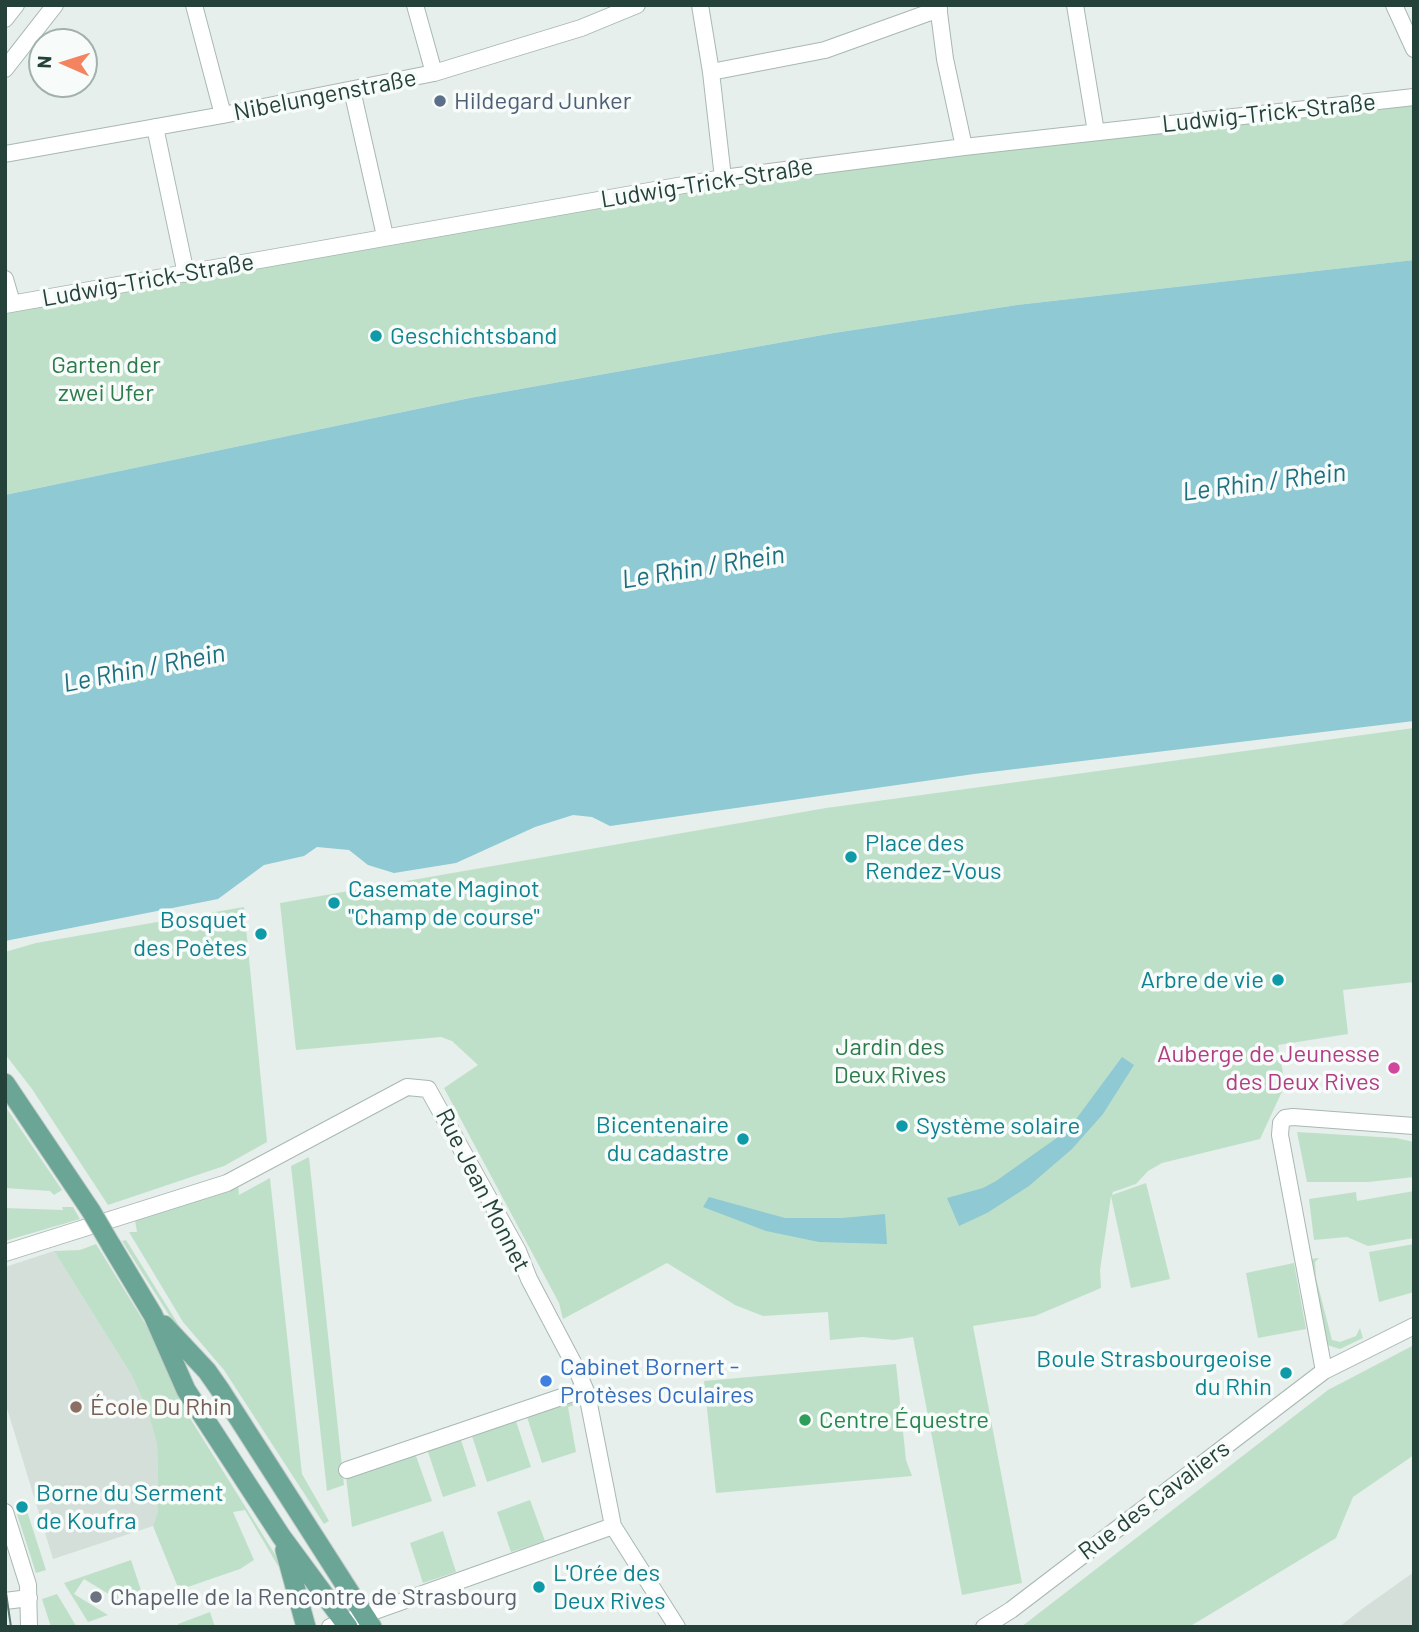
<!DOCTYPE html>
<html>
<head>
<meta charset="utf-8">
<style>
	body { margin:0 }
	#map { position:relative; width:1419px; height:1632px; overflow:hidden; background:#e6efeb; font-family:Barlow,sans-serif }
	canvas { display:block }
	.frame { position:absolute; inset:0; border:7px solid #24423a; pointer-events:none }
	.north { position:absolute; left:28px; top:28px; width:70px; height:70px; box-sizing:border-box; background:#f7fbf9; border:2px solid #a3b1ad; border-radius:50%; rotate:273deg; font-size:19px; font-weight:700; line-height:28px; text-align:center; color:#24423a }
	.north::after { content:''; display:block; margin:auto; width:24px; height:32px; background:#f4845f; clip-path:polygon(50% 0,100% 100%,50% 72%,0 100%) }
</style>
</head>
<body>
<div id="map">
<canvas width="1419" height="1632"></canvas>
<div class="frame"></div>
<div class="north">N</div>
</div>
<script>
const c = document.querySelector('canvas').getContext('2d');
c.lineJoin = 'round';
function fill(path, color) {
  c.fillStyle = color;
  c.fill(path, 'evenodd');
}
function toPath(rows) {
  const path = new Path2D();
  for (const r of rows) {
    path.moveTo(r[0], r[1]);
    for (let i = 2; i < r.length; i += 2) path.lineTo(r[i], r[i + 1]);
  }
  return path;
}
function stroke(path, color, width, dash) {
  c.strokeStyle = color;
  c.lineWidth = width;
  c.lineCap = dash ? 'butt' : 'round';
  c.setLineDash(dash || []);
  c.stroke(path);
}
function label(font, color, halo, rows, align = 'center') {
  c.font = font + ' Barlow,sans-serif';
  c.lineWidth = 7;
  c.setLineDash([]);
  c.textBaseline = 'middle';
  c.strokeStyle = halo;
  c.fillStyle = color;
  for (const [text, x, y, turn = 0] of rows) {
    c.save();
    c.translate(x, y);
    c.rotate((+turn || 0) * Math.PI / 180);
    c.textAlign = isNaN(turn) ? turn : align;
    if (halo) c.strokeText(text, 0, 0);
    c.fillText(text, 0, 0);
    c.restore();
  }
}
fill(toPath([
	[54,1251,132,1376,148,1412,157,1444,158,1478,158,1511,153,1526,53,1559,5,1402,5,1267],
	[1414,1572,1414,1627,1339,1627,1362,1609]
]), '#d4dfda');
fill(toPath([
	[1414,89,1414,260,1017,305,834,333,470,398,5,495,5,304,518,212],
	[1414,728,1414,982,1343,990,1348,1034,1278,1045,1285,1085,1260,1139,1162,1163,1148,1171,1136,1184,1113,1192,1112,1195,1146,1183,1170,1279,1131,1288,1111,1196,1100,1270,1101,1288,1035,1316,973,1326,1022,1583,962,1595,913,1337,894,1340,862,1337,830,1340,828,1312,763,1316,735,1305,667,1263,563,1319,559,1303,444,1088,478,1065,452,1041,441,1037,296,1050,280,903,826,808],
	[244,907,267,1142,224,1166,108,1205,32,1089,5,1054,5,952,36,943],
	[5,1106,62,1190,54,1195,50,1191,5,1188],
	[1297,1132,1396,1138,1414,1142,1414,1177,1368,1182,1307,1182],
	[309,1157,344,1485,327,1491,291,1166],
	[270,1178,302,1474,329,1521,324,1524,224,1370,183,1322,129,1232,137,1232,135,1220,238,1183,239,1195],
	[1414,1191,1414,1238,1368,1246,1347,1237,1314,1240,1309,1199,1356,1192,1357,1201],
	[62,1207,73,1207,80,1219,5,1241,5,1208,63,1210],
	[126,1240,183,1332,181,1334,122,1241],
	[96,1244,164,1354,188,1415,281,1564,278,1566,245,1510,233,1512,254,1560,240,1569,179,1590,153,1526,158,1511,158,1478,157,1444,148,1412,132,1376,54,1251,80,1250],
	[1414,1244,1414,1292,1379,1302,1369,1252],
	[1319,1258,1315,1262,1316,1278,1332,1340,1340,1342,1356,1336,1360,1328,1363,1338,1340,1349,1327,1345,1309,1259],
	[1294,1263,1306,1329,1258,1338,1246,1273],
	[1414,1345,1414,1455,1353,1497,1336,1538,1189,1627,1021,1627,1328,1390],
	[896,1364,906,1460,912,1476,716,1493,704,1381],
	[574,1397,575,1405,568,1407,576,1452,542,1463,526,1414],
	[515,1418,531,1467,487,1482,471,1433],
	[460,1437,476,1486,443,1497,427,1449],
	[415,1453,432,1501,352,1527,346,1477],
	[530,1500,545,1541,511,1552,497,1512],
	[27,1511,46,1570,36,1573,17,1514],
	[443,1531,456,1572,423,1583,410,1543],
	[131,1560,145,1602,130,1607,84,1579,74,1594,108,1615,88,1622,64,1583],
	[57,1594,66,1609,76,1626,51,1627,42,1599],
	[210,1612,215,1627,179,1627,178,1624]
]), '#bfe0c8');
fill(toPath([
	[1414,260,1414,721,974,774,610,826,592,817,573,815,535,827,456,863,394,873,368,865,349,850,317,847,304,856,264,865,218,899,5,941,5,495,470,398,834,333,1017,305],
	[1122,1057,1134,1065,1103,1114,1072,1149,1029,1186,987,1213,959,1226,947,1198,983,1188,996,1181,1068,1130],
	[709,1197,785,1218,842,1218,885,1214,887,1244,819,1242,766,1231,703,1207]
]), '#8ec9d4');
const minor = toPath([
	[194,5,223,115],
	[415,5,434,73],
	[700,5,711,72,723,178],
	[938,5,945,59,964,147],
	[1075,5,1096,132],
	[1394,5,1414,49],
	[5,19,16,5],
	[5,69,55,5],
	[711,72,825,50,939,9],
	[352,90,385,236],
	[155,127,186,274],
	[5,154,223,115,434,73,581,28,637,5],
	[5,279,12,303],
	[5,305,723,178,964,147,1414,97],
	[5,1253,227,1183,407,1087,428,1089,518,1251,529,1279,577,1370,587,1394,613,1526,677,1627],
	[1324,1371,1280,1135,1281,1123,1285,1118,1293,1117,1414,1126],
	[347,1470,585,1389],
	[5,1512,28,1585,29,1627],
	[5,1601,29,1598],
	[330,1627,613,1526],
	[984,1627,1011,1610,1324,1371,1414,1326]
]);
const major = toPath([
	[5,1083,91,1211],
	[111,1245,153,1315,186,1390,281,1536,348,1627],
	[164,1325,207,1371,221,1391,372,1627],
	[285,1550,306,1627]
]);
stroke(minor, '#a8b8b2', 18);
stroke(major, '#c2cac8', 21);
stroke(minor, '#fff', 16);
stroke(major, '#6aa596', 19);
stroke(toPath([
	[5,1586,11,1627]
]), '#5f7d75', 2);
const majorBridge = toPath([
	[91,1211,111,1245]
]);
stroke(majorBridge, '#c2cac8', 21, []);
stroke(majorBridge, '#6aa596', 19);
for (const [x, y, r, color] of [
	[440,101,7,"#5c6f8a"],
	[376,336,7,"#0f9aa8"],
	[851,857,7,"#0f9aa8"],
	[334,903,7,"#0f9aa8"],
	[261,934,7,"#0f9aa8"],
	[1278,980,7,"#0f9aa8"],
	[1394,1068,7,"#d1479c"],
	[902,1126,7,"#0f9aa8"],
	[743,1139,7,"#0f9aa8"],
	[1286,1373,7,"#0f9aa8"],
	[546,1381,7,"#3f7fe0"],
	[76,1407,7,"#8d6e63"],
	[805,1420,7,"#2e9e5b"],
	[22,1507,7,"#0f9aa8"],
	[539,1587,7,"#0f9aa8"],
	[96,1597,7,"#6b7280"]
]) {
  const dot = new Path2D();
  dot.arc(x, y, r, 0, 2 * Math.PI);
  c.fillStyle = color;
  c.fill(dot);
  stroke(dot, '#f7fbf9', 2.5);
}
label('24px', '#24423a', '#f7fbf9', [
	["Nibelungenstraße",325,95,-11],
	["Ludwig-Trick-Straße",1269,113,-6],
	["Ludwig-Trick-Straße",707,183,-9],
	["Ludwig-Trick-Straße",148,280,-10],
	["Rue Jean Monnet",483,1190,63],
	["Rue des Cavaliers",1154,1500,-37]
]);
label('24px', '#4e5e75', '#f7fbf9', [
	["Hildegard Junker",454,101]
], 'left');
label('24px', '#0d838f', '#f7fbf9', [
	["Geschichtsband",390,336],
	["Place des",865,843],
	["Rendez-Vous",865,871],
	["Casemate Maginot",348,889],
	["\"Champ de course\"",348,917],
	["Bosquet",247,920,"right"],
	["des Poètes",247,948,"right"],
	["Arbre de vie",1264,980,"right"],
	["Bicentenaire",729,1125,"right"],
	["du cadastre",729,1153,"right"],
	["Système solaire",916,1126],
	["Boule Strasbourgeoise",1272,1359,"right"],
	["du Rhin",1272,1387,"right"],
	["Borne du Serment",36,1493],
	["de Koufra",36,1521],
	["L'Orée des",553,1573],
	["Deux Rives",553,1601]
], 'left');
label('24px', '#2d7a4b', '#f7fbf9', [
	["Garten der",106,365],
	["zwei Ufer",106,393],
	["Jardin des",890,1047],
	["Deux Rives",890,1075]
]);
label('24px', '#b23c85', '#f7fbf9', [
	["Auberge de Jeunesse",1380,1054],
	["des Deux Rives",1380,1082]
], 'right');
label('24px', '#366cbe', '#f7fbf9', [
	["Cabinet Bornert -",560,1367],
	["Protèses Oculaires",560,1395]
], 'left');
label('24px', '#785e54', '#f7fbf9', [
	["École Du Rhin",90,1407]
], 'left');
label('24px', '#27864d', '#f7fbf9', [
	["Centre Équestre",819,1420]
], 'left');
label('24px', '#5b616d', '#f7fbf9', [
	["Chapelle de la Rencontre de Strasbourg",110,1597]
], 'left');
label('italic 26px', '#1c6f80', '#f7fbf9', [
	["Le Rhin / Rhein",1264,482,-7],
	["Le Rhin / Rhein",703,567,-9],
	["Le Rhin / Rhein",144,668,-11]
]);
</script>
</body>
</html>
